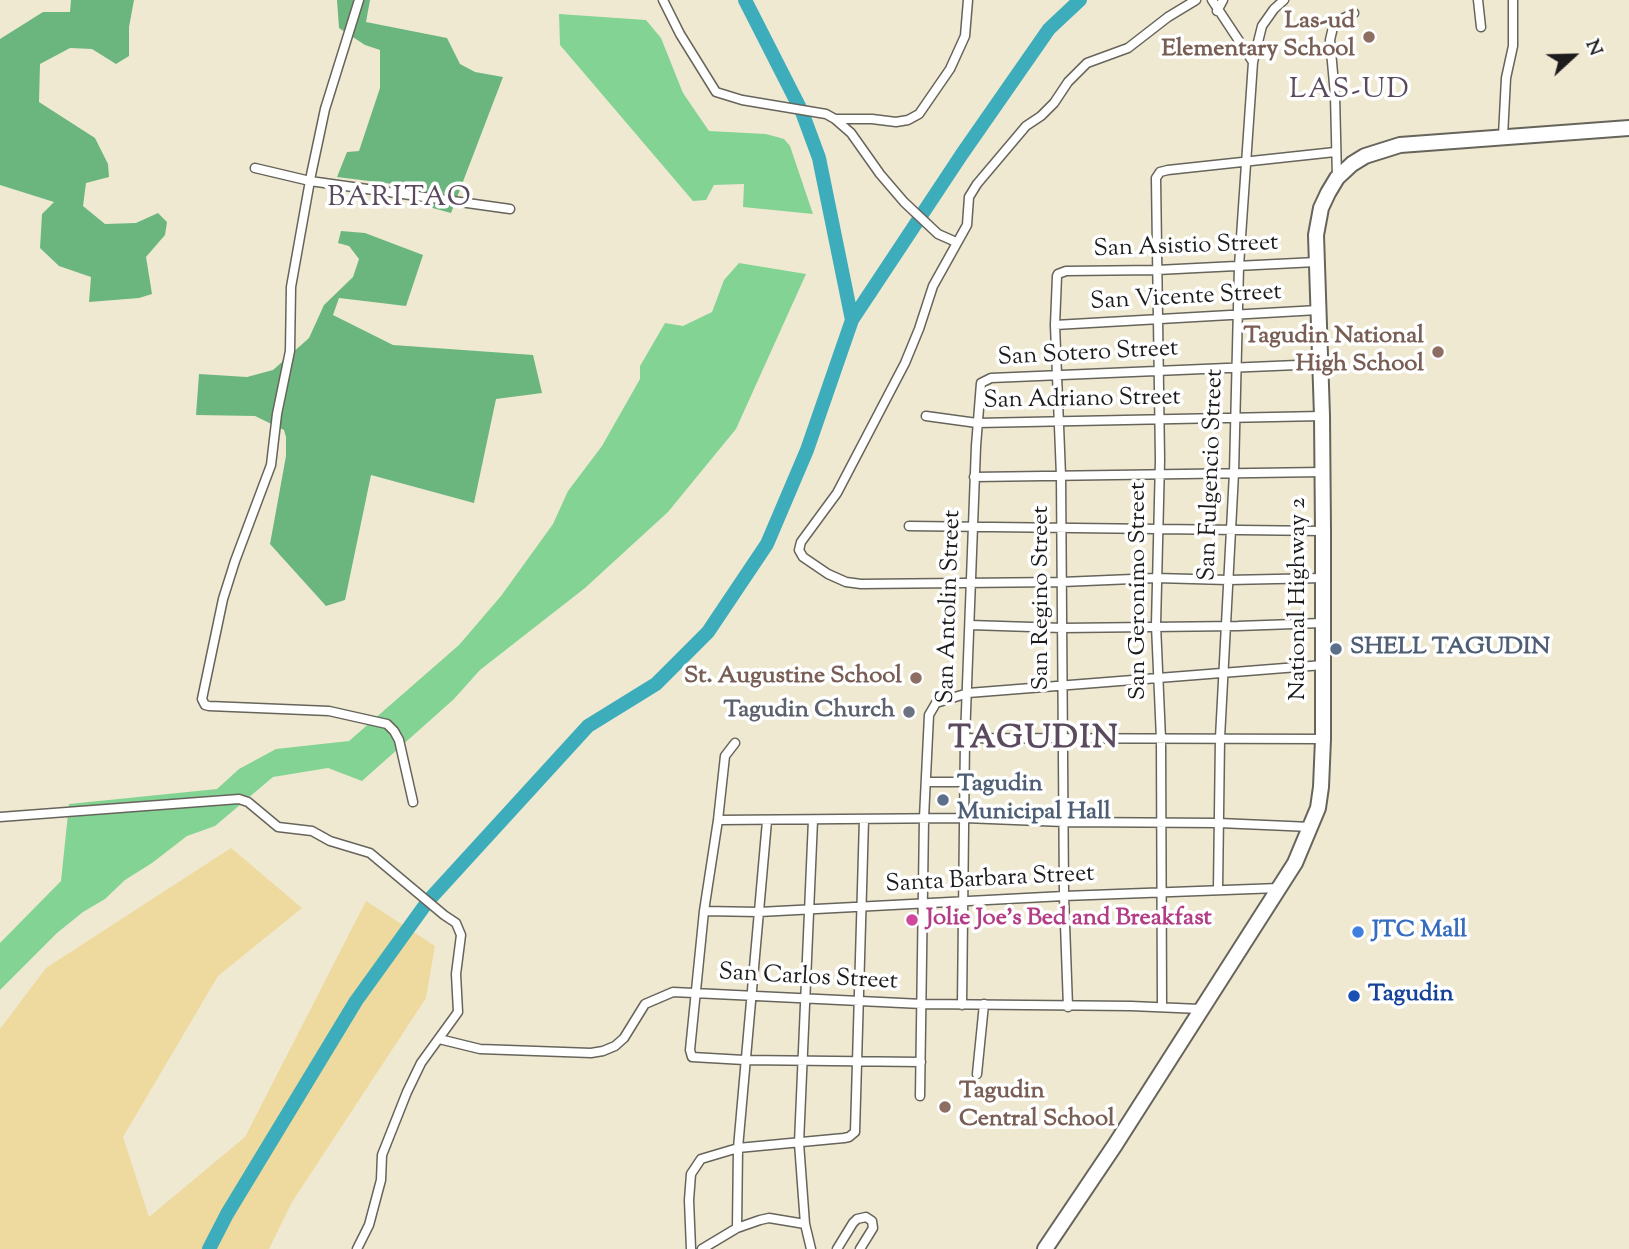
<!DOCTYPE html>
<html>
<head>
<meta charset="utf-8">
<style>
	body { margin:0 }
	#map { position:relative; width:1629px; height:1249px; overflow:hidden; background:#f0e9d1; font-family:"Sorts Mill Goudy",serif }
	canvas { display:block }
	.north { position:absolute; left:1538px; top:21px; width:70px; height:70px; -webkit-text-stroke:5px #fff; paint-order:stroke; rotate:68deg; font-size:19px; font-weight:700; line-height:28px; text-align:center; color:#1c1c1c }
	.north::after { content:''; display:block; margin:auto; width:24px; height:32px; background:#1c1c1c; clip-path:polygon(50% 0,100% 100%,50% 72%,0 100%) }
</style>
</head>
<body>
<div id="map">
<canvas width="1629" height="1249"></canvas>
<div class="north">N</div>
</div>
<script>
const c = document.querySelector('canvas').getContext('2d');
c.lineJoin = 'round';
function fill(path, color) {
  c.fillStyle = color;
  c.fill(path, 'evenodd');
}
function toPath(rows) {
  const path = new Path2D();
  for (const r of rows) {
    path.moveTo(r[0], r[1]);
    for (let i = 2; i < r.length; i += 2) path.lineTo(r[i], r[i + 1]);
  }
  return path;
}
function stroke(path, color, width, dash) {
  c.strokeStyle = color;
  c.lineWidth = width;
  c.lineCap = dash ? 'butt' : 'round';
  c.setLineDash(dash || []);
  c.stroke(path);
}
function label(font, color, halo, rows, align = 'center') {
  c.font = font + ' "Sorts Mill Goudy",serif';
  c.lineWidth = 7;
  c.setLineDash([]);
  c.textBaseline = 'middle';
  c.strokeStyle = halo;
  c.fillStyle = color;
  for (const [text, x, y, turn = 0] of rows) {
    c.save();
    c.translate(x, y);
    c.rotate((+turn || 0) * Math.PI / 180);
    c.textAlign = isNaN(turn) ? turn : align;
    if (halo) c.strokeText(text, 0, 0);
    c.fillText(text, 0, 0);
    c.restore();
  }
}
fill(toPath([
	[559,14,646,20,661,38,683,93,709,131,766,134,784,139,790,146,813,214,743,207,744,184,714,185,706,200,693,201,560,45],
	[739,263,806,274,736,429,668,512,585,588,480,670,454,699,362,781,328,768,273,777,215,826,187,836,152,863,125,880,105,899,83,912,57,933,0,990,0,943,61,881,69,804,217,789,239,769,276,749,349,741,459,645,501,596,553,524,568,491,602,446,640,379,640,366,665,323,683,326,712,312,724,280]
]), '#83d494');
fill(toPath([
	[71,0,134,0,129,27,129,56,116,64,92,49,70,48,40,64,39,102,95,138,108,164,109,177,86,183,83,206,105,224,136,223,158,213,167,222,165,235,146,257,152,294,139,298,89,302,91,277,59,266,40,248,42,214,54,202,0,185,0,39,43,12,70,12],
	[337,0,370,0,366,22,447,38,460,64,475,72,503,77,451,213,429,207,425,188,337,177,347,152,359,151,380,88,380,50,365,45,339,28],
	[341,231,365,233,423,255,406,306,339,298,333,315,393,345,533,355,542,393,496,399,474,503,371,475,345,600,326,606,270,544,286,456,286,437,284,430,255,416,196,415,199,374,247,377,273,370,309,338,324,305,353,277,359,259,349,246,338,243]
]), '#6ab67e');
fill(toPath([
	[231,848,302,908,218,976,123,1137,149,1217,245,1137,366,901,435,946,426,998,292,1202,269,1249,0,1249,0,1029,46,968]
]), '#eeda9e');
stroke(toPath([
	[745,0,802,112,819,158,852,320],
	[209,1249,227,1214,356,1001,428,901,588,726,656,684,708,632,767,544,807,450,852,320,962,154,1049,29,1080,0]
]), '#3eadbb', 14);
const street = toPath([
	[359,0,325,109,311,175,291,287,290,351,277,414,271,465,235,561,223,599,202,699,205,705,209,706,329,711,387,724,394,731,399,740,413,802],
	[663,0,680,34,716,92,742,100,826,114,835,119,851,133,880,174,904,202,938,234,956,242],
	[1196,0,1168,17,1128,48,1087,63,1068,82,1054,103,1041,116,1026,126,977,184,969,197,967,225,933,286,919,329,905,363,837,493,801,542,799,550,803,557,828,574,846,582,861,584,1062,582,1156,578,1228,580,1323,578],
	[1212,0,1253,62],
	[1478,0,1481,27],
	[1217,11,1223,0],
	[835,119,872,119,896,122,908,120,919,114,950,69,965,36,968,0],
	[1503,136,1506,78,1513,46,1513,0],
	[255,168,310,181,510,209],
	[1337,178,1335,95,1330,40,1334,23,1354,13],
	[1055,325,1318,310],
	[926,416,977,423,1322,416],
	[974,477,1323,472],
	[909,526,1323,531],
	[970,625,1062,628,1238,626,1322,623],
	[965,738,1323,739],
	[735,743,725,756,718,820,704,911,690,1050,692,1057,744,1060,921,1062],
	[926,782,965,782],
	[0,817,239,799,248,802,278,827,312,831,330,841,370,853,444,915,456,923,461,935,456,974,458,1012,421,1063,407,1092,382,1155,381,1180,369,1225,357,1249],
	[718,820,965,818,1064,822,1219,823,1311,827],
	[1218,889,1220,738,1234,473,1239,266,1253,62,1262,26,1274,9,1284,0],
	[704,911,759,912,1064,896,1279,888],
	[962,1005,965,738,976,446,981,383,991,378,1321,364],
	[1068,1007,1064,896,1061,476,1055,325,1057,276,1058,274,1066,271,1157,270,1316,262],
	[1162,1007,1161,739,1156,625,1160,460,1156,178,1160,172,1168,170,1335,152],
	[439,1039,480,1049,591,1053,603,1051,615,1046,624,1038,645,1004,673,992,922,1004,1131,1006,1200,1009],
	[977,1074,984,1004],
	[920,1096,924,818,929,715,936,703,968,693,1323,665],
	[737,1228,738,1148,767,821],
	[691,1249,689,1200,691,1174,701,1159,738,1148,844,1138,849,1137,855,1132,864,819],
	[702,1249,737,1228,760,1220,769,1218,805,1224],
	[811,1249,805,1224,799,1143,813,820],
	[837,1249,853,1223,857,1219,866,1217,872,1221,873,1228,860,1249]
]);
const highway = toPath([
	[1045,1249,1115,1145,1295,863,1318,808,1321,787,1323,739,1323,531,1322,416,1316,235,1321,208,1328,193,1337,178,1352,164,1365,156,1400,145,1629,128]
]);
stroke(street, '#66645b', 11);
stroke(highway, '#66645b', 18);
stroke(street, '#fff', 8);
stroke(highway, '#fff', 14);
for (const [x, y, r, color] of [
	[1369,37,7,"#8d6e63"],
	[1438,352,7,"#8d6e63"],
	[1336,649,7,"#5c6f8a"],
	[916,678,7,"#8d6e63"],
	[909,712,7,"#6b7280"],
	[943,800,7,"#5c6f8a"],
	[912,920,7,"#d1479c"],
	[1358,932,7,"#3f7fe0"],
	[1354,996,7,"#1a4fb4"],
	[945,1107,7,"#8d6e63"]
]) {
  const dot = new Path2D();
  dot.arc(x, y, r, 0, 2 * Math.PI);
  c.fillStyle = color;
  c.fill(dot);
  stroke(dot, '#fff', 2.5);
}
label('bold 24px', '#785e54', '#fff', [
	["Las-ud",1355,23],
	["Elementary School",1355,51],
	["Tagudin National",1424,338],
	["High School",1424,366],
	["St. Augustine School",902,678],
	["Tagudin",959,1093,"left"],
	["Central School",959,1121,"left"]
], 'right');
label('24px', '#1c1c1c', '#fff', [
	["San Asistio Street",1186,248,-2],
	["San Vicente Street",1186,299,-3],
	["San Sotero Street",1088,355,-3],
	["San Adriano Street",1082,401,-1],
	["San Fulgencio Street",1213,475,-88],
	["San Geronimo Street",1140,591,-90],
	["San Regino Street",1043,598,-90],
	["National Highway 2",1300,599,-90],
	["San Antolin Street",951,607,-88],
	["Santa Barbara Street",990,881,-3],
	["San Carlos Street",808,979,3]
]);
label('bold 24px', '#4e5e75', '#fff', [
	["SHELL TAGUDIN",1350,649],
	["Tagudin",957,786],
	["Municipal Hall",957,814]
], 'left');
label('bold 24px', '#5b616d', '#fff', [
	["Tagudin Church",895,712]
], 'right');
label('bold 24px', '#b23c85', '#fff', [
	["Jolie Joe's Bed and Breakfast",926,920]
], 'left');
label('bold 24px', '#366cbe', '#fff', [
	["JTC Mall",1372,932]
], 'left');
label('bold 24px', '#164399', '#fff', [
	["Tagudin",1368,996]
], 'left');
c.letterSpacing = '2px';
label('28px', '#5b4a5d', '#fff', [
	["LAS-UD",1350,92],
	["BARITAO",400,200]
]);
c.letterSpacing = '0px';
c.letterSpacing = '2px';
label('bold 32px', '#5b4a5d', '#fff', [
	["TAGUDIN",1034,742]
]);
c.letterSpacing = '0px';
</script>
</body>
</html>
